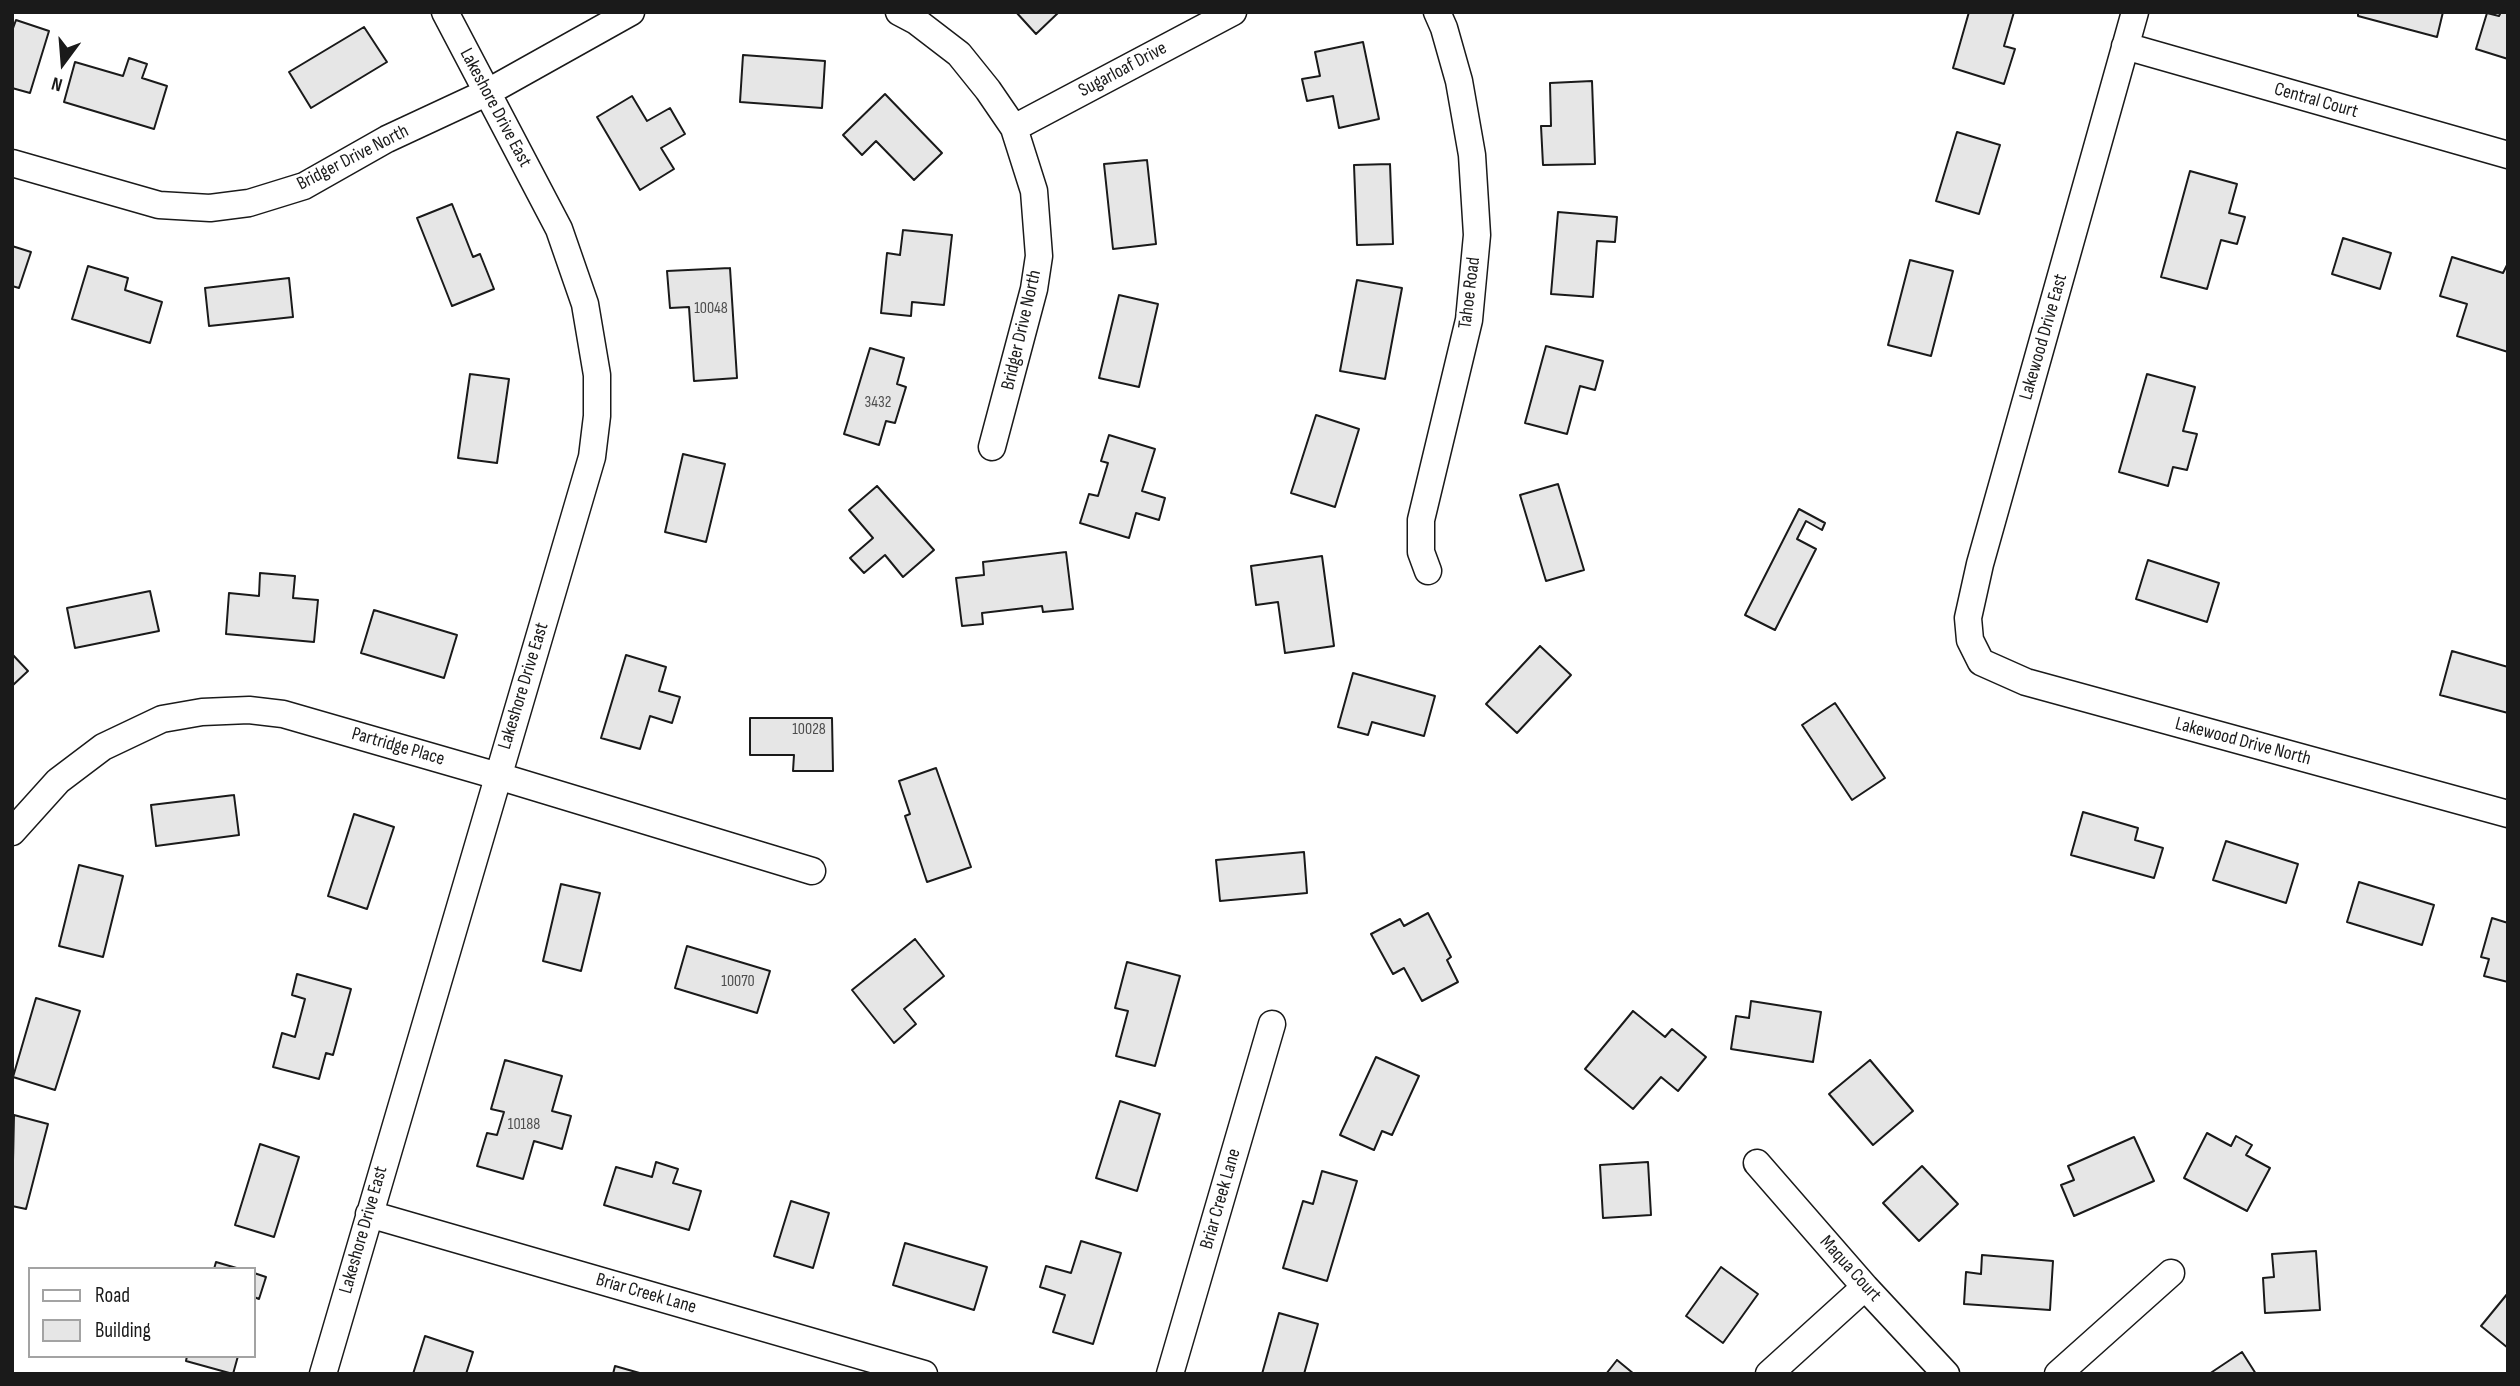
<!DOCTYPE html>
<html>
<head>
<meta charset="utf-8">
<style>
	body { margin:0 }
	#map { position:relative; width:2520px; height:1386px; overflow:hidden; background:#fff; font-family:"Sofia Sans Condensed",sans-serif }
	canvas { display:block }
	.frame { position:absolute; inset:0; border:14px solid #1a1a1a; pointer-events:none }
	.legend { position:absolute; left:28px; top:1267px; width:228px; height:91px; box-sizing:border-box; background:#fff; border:2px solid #a3a3a3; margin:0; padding:9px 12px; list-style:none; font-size:21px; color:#1a1a1a }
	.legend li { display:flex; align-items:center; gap:14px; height:35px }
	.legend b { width:35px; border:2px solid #a3a3a3 }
	.north { position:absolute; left:28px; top:28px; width:70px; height:70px; -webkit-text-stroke:5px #fff; paint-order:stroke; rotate:196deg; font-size:19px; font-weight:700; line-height:28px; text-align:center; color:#1a1a1a }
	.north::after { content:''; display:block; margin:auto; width:24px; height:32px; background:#1a1a1a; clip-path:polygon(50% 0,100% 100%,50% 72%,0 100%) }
</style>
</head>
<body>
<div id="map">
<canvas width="2520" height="1386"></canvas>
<div class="frame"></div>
<ul class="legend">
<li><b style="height:9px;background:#fff"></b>Road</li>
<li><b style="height:19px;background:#e6e6e6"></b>Building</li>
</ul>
<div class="north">N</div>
</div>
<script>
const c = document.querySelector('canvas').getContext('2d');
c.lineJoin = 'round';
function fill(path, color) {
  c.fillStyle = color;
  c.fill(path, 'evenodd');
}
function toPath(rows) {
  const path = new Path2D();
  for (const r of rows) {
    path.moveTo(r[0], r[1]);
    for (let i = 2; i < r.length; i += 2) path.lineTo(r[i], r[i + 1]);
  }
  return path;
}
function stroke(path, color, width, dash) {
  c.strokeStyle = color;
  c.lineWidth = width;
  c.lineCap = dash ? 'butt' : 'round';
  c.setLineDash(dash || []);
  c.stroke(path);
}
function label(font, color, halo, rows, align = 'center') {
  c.font = font + ' "Sofia Sans Condensed",sans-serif';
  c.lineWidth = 5;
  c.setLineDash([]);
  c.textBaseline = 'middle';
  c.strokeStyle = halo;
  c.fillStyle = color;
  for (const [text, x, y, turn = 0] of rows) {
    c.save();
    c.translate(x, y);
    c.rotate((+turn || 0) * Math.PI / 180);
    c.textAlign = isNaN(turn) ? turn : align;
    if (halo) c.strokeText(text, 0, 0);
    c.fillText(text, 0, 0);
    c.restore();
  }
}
const building = toPath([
	[1016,12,1059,12,1036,34,1016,12],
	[1969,12,2014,12,2004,46,2015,49,2004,84,1953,68,1969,12],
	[2358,12,2443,12,2437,37,2358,16,2358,12],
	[2501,12,2508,12,2508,59,2476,49,2487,13,2499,16,2501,12],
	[16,20,49,31,30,93,12,88,12,31,16,20],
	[364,27,387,62,311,108,289,72,364,27],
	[1363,42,1379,119,1339,128,1333,96,1307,101,1302,79,1320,76,1315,52,1363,42],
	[743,55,825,61,822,108,740,102,743,55],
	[129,58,147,64,142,78,167,86,154,129,64,102,75,62,123,76,129,58],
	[1592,81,1595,164,1543,165,1541,126,1551,126,1550,83,1592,81],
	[885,94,942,153,914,180,876,141,862,155,843,135,885,94],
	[632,96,647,121,670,108,685,134,661,148,674,169,640,190,597,117,632,96],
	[1957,132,2000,145,1979,214,1936,201,1957,132],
	[1147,160,1156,244,1113,249,1104,164,1147,160],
	[1390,164,1393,244,1357,245,1354,165,1390,164],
	[2190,171,2237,184,2229,213,2245,217,2237,244,2221,240,2207,289,2161,277,2190,171],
	[452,204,473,257,480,254,494,289,452,306,417,218,452,204],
	[1558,212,1617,217,1615,242,1597,241,1593,297,1551,294,1558,212],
	[903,230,952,235,944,305,912,302,911,316,881,313,887,253,900,255,903,230],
	[2343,238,2391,253,2380,289,2332,274,2343,238],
	[12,246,31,252,19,288,12,286,12,246],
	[2452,257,2503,273,2508,263,2508,352,2457,336,2467,304,2440,296,2452,257],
	[1910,260,1953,271,1931,356,1888,345,1910,260],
	[88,266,128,278,125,290,162,302,150,343,72,319,88,266],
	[730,268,737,378,694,381,689,307,670,308,667,271,730,268],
	[289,278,293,317,209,326,205,288,289,278],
	[1357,280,1402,288,1385,379,1340,371,1357,280],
	[1119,295,1158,304,1139,387,1099,378,1119,295],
	[1546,346,1603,361,1595,390,1580,386,1567,434,1525,423,1546,346],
	[870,348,904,358,897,384,906,387,895,423,886,421,879,445,844,434,870,348],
	[470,374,509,379,497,463,458,458,470,374],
	[2147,374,2195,387,2183,431,2197,434,2187,470,2173,467,2168,486,2119,472,2147,374],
	[1316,415,1359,429,1335,507,1291,493,1316,415],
	[1109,435,1155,449,1142,491,1165,498,1159,520,1136,513,1129,538,1080,523,1089,494,1098,496,1108,463,1101,461,1109,435],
	[683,454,725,464,706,542,665,532,683,454],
	[1558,484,1584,570,1546,581,1520,495,1558,484],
	[877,486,934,550,903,577,885,555,864,573,850,558,873,538,849,510,877,486],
	[1799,509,1825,523,1822,530,1806,521,1797,539,1816,549,1775,630,1745,615,1799,509],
	[1066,552,1073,609,1043,612,1042,606,982,613,983,624,962,626,956,578,984,575,983,562,1066,552],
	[1322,556,1334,646,1285,653,1278,602,1256,605,1251,566,1322,556],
	[2148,560,2219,583,2207,622,2136,599,2148,560],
	[260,573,295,576,293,598,318,600,314,642,226,634,229,593,259,596,260,573],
	[150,591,159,631,75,648,67,608,150,591],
	[374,610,457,635,444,678,361,653,374,610],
	[1540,646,1571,675,1517,733,1486,704,1540,646],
	[2452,651,2508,667,2508,713,2440,695,2452,651],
	[12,654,28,671,12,686,12,654],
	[626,655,666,667,659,691,680,697,672,723,650,716,640,749,601,738,626,655],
	[1353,673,1435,696,1424,736,1372,722,1368,735,1338,727,1353,673],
	[1835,703,1885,778,1852,800,1802,725,1835,703],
	[750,718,832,718,833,771,793,771,794,755,750,755,750,718],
	[936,768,971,867,927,882,905,816,910,814,899,781,936,768],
	[234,795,239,835,156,846,151,805,234,795],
	[2083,812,2138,828,2135,840,2163,848,2154,878,2071,855,2083,812],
	[354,814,394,827,367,909,328,896,354,814],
	[2226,841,2298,864,2286,903,2213,880,2226,841],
	[1304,852,1307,893,1220,901,1216,860,1304,852],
	[79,865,123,876,103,957,59,946,79,865],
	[2359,882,2434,905,2422,945,2347,922,2359,882],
	[561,884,600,893,581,971,543,961,561,884],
	[1428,913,1451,957,1447,960,1458,982,1422,1001,1404,968,1393,974,1371,934,1400,919,1404,926,1428,913],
	[2492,918,2508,923,2508,982,2484,976,2489,959,2481,957,2492,918],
	[915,939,944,976,904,1009,916,1024,894,1043,852,990,915,939],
	[687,946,770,971,757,1013,675,988,687,946],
	[1127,962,1180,976,1155,1066,1116,1056,1128,1011,1115,1008,1127,962],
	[297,974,351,989,333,1055,326,1053,319,1079,273,1067,282,1033,295,1037,305,999,292,995,297,974],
	[36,998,80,1011,55,1090,13,1077,36,998],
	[1751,1001,1821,1012,1813,1062,1731,1049,1736,1016,1749,1018,1751,1001],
	[1633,1011,1665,1037,1672,1029,1706,1057,1678,1091,1661,1077,1633,1109,1585,1069,1633,1011],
	[1376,1057,1419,1076,1392,1135,1382,1131,1374,1150,1340,1135,1376,1057],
	[505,1060,562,1076,552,1111,571,1116,562,1149,534,1141,523,1179,477,1166,487,1133,497,1135,504,1112,491,1109,505,1060],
	[1870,1060,1913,1111,1873,1145,1829,1094,1870,1060],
	[1120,1101,1160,1114,1137,1191,1096,1178,1120,1101],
	[14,1115,48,1124,26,1209,12,1206,14,1115],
	[2207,1133,2231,1146,2236,1136,2252,1145,2246,1155,2270,1168,2247,1211,2184,1178,2207,1133],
	[2134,1137,2154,1181,2074,1216,2061,1185,2074,1180,2068,1166,2134,1137],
	[260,1144,299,1157,274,1237,235,1225,260,1144],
	[656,1162,678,1169,673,1183,701,1191,689,1230,604,1205,616,1167,652,1177,656,1162],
	[1648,1162,1651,1215,1603,1218,1600,1165,1648,1162],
	[1922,1166,1958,1204,1919,1241,1883,1203,1922,1166],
	[1322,1171,1357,1181,1327,1281,1283,1268,1303,1201,1313,1204,1322,1171],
	[791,1201,829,1213,813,1268,774,1256,791,1201],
	[1081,1241,1121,1253,1093,1344,1053,1332,1065,1295,1040,1287,1046,1266,1071,1273,1081,1241],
	[905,1243,987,1267,974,1310,893,1285,905,1243],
	[2316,1251,2320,1310,2265,1313,2263,1278,2274,1277,2272,1254,2316,1251],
	[1982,1255,2053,1261,2050,1310,1964,1304,1966,1272,1981,1274,1982,1255],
	[216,1262,240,1269,214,1269,216,1262],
	[1721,1267,1758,1294,1723,1343,1686,1316,1721,1267],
	[254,1273,266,1277,259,1299,254,1297,254,1273],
	[2508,1293,2508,1348,2481,1326,2508,1293],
	[1279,1313,1318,1324,1304,1374,1262,1374,1279,1313],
	[425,1336,473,1352,466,1374,413,1374,425,1336],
	[2242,1352,2256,1374,2209,1374,2242,1352],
	[187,1356,238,1356,233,1374,186,1361,187,1356],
	[1617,1360,1634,1374,1606,1374,1617,1360],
	[615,1366,643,1374,613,1374,615,1366]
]);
fill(building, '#e6e6e6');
stroke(building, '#1a1a1a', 2);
const minor = toPath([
	[899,12,916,21,959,54,988,90,1014,128,1034,191,1039,256,1034,289,992,447],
	[2135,12,1980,564,1968,618,1970,640,1981,662,2026,682,2508,814],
	[2125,46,2508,155],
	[1014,128,1233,12],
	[12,163,159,205,210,208,249,203,304,186,387,139,488,92,631,12],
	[1428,571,1421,552,1421,520,1469,320,1477,235,1472,155,1459,81,1444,28,1437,12],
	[12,832,58,781,103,747,162,719,202,712,249,710,283,714,498,776,812,871],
	[1757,1163,1865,1287,1946,1374],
	[369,1214,924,1374],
	[323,1374,592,457,597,416,597,375,585,304,559,229,445,12],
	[1170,1374,1272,1024],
	[1769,1374,1865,1287],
	[2058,1374,2171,1273]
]);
stroke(minor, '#1a1a1a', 29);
stroke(minor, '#fff', 26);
label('16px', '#4d4d4d', null, [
	["10048",711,309],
	["3432",878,403],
	["10028",809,730],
	["10070",738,982],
	["10188",524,1125]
]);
label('19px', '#1a1a1a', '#fff', [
	["Sugarloaf Drive",1123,70,-28],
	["Central Court",2316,101,16],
	["Lakeshore Drive East",495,108,62],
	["Bridger Drive North",353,158,-27],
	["Tahoe Road",1470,293,-83],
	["Bridger Drive North",1022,330,-77],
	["Lakewood Drive East",2044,337,-74],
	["Lakeshore Drive East",524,686,-73],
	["Lakewood Drive North",2243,742,15],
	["Partridge Place",398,747,16],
	["Briar Creek Lane",1221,1199,-74],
	["Lakeshore Drive East",364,1230,-74],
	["Maqua Court",1850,1269,48],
	["Briar Creek Lane",646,1294,16]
]);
</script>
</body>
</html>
